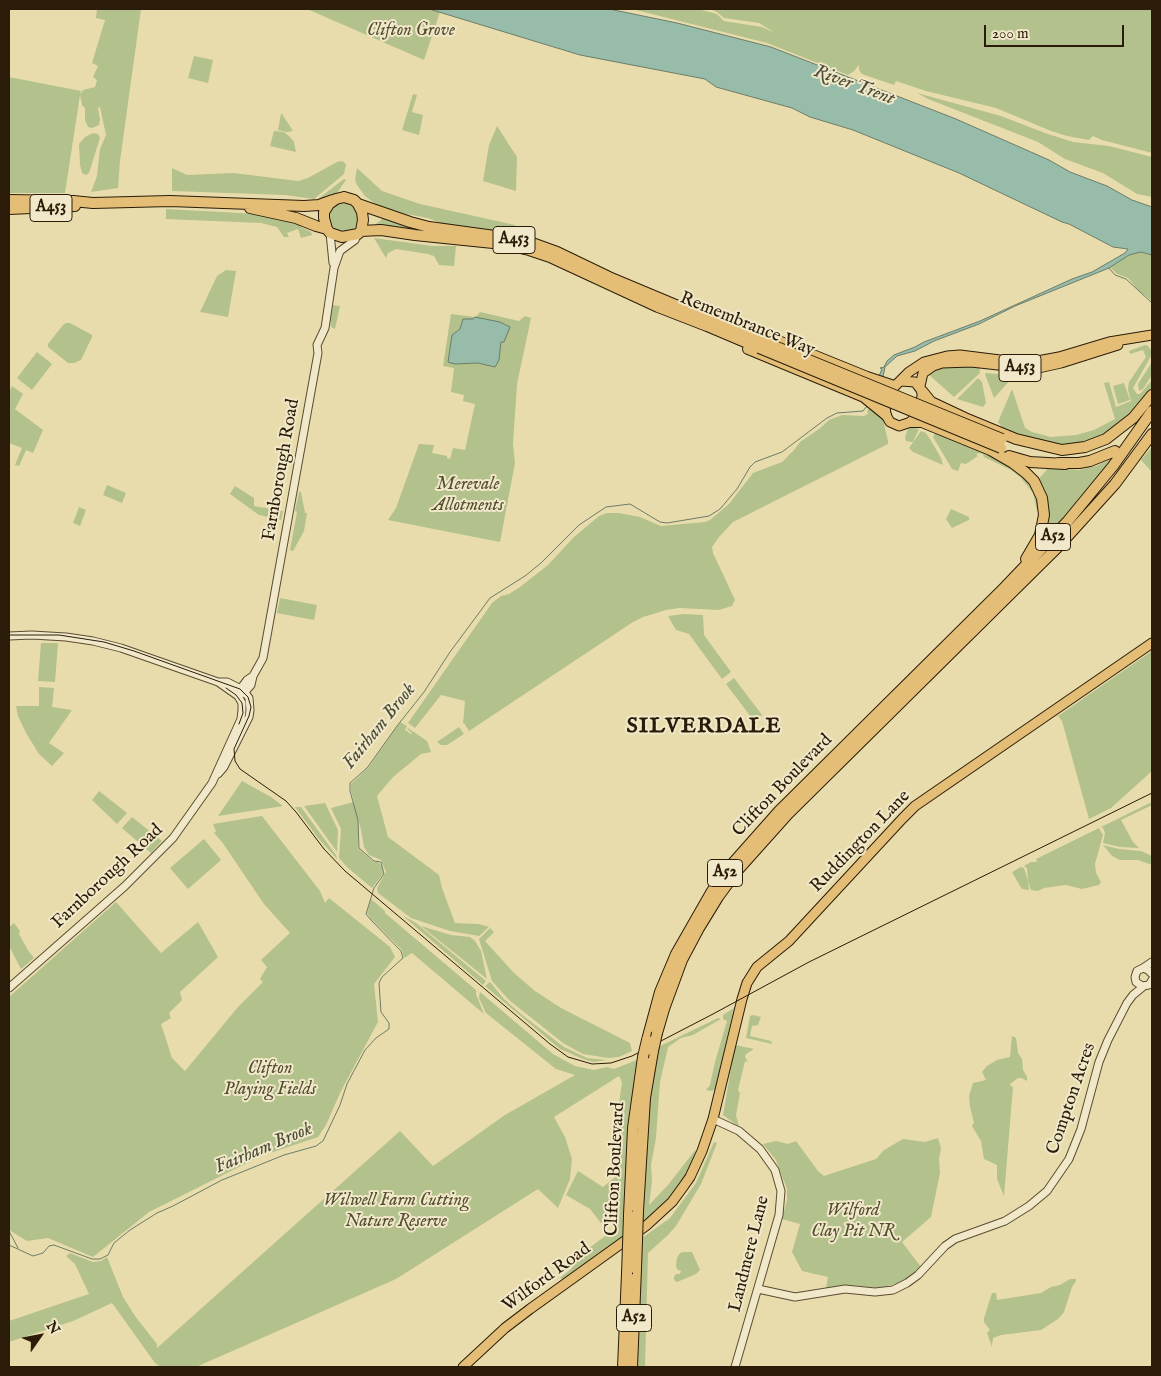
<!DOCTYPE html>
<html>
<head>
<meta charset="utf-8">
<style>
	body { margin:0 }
	#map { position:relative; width:1161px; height:1376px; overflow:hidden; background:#e9dcac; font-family:"IM FELL English",serif }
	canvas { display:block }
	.frame { position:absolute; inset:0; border:10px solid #2a1c08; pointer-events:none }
	.north { position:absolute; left:15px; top:1311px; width:50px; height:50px; -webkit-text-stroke:4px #f1e8c9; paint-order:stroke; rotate:57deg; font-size:14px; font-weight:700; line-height:20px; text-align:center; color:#2a1c08 }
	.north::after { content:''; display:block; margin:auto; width:18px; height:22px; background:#2a1c08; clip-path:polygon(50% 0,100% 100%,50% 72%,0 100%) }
	.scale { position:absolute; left:984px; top:25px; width:140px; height:22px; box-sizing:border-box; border:2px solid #2a1c08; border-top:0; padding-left:6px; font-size:15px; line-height:18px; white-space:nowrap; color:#2a1c08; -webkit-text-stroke:4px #f1e8c9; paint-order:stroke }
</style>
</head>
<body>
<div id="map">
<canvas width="1161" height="1376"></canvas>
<div class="frame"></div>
<div class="north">N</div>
<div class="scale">200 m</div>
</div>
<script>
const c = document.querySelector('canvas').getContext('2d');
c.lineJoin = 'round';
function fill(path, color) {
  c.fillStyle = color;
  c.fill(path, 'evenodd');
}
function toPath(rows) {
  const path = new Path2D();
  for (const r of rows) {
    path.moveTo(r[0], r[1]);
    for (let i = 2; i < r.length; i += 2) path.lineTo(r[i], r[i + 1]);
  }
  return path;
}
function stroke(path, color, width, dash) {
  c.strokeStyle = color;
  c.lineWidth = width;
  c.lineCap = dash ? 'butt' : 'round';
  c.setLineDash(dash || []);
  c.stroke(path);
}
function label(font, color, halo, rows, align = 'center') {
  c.font = font + ' "IM FELL English",serif';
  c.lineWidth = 4;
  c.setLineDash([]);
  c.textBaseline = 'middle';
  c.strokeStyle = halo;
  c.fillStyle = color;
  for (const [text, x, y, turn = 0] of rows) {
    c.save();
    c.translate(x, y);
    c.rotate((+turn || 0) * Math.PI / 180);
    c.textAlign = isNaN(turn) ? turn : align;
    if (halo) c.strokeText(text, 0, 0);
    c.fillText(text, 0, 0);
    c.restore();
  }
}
fill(toPath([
	[97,9,141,9,120,161,118,188,91,192,97,176,100,149,106,135,100,107,98,108,100,120,99,125,92,128,88,127,85,120,85,108,82,105,80,95,65,193,9,193,9,77,81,91,80,95,83,90,95,87,97,80,93,77,98,66,92,63,105,20,96,18],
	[307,9,429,9,440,12,424,60],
	[632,9,698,9,717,14,724,21,762,27,775,33,759,23,724,18,717,12,710,9,1152,9,1152,153,1102,140,1093,136,1089,140,1067,136,1051,131,996,108,926,91,896,81,894,85,862,74,859,70,859,65,854,71,848,75,767,43],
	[194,56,213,60,208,83,188,78],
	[917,93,1001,116,1045,133,1073,142,1109,146,1152,157,1152,197,1137,194,1103,173,1065,159,1038,142,928,99],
	[413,94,417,95,412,112,423,115,419,135,402,130],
	[281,114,282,114,293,131,287,132,278,130],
	[497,126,517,157,516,191,483,181,489,145],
	[274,131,284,132,290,137,294,142,296,152,270,146],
	[93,133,98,134,100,138,89,173,86,175,82,173,80,165,79,144,85,137],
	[342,161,346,164,344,174,314,199,285,195,172,191,172,168,187,175,234,173,298,181,308,178,337,162],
	[357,168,382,191,420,204,515,225,515,234,440,223,428,218,394,212,377,205,365,196,357,185,355,180],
	[344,179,346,180,337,193,333,196,319,200,319,198],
	[341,203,348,204,354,207,359,217,357,227,354,229,343,232,330,228,328,218,330,211,335,206],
	[166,209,258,214,300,224,301,227,311,232,312,235,301,238,298,229,287,233,289,237,284,237,277,227,261,223,166,219],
	[385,217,554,256,373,226],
	[374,238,433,246,456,246,454,266,439,265,434,256,428,254,396,249,388,253,386,258],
	[1139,252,1152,255,1152,301,1140,292,1128,278,1117,274,1110,267,1129,255],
	[226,270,236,271,228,317,200,312,217,276],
	[333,305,340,306,335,329,331,327,330,320],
	[480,312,519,321,525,316,531,318,517,384,513,444,515,463,500,542,388,520,396,508,419,444,434,445,432,453,447,456,447,458,450,459,453,448,465,450,475,404,463,401,464,395,451,392,454,368,443,366,451,314,475,317,474,319,463,319,460,329,452,335,448,362,461,364,478,363,495,367,499,360,499,349,507,325,476,317],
	[66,323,70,323,92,335,92,337,81,360,74,363,68,363,48,347,48,344,63,325],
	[1145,345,1148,346,1151,350,1151,356,1133,388,1137,394,1140,394,1152,380,1152,389,1136,411,1108,434,1091,441,1072,444,1050,445,1028,440,1004,430,998,422,1012,389,1025,428,1032,432,1051,437,1076,435,1094,430,1115,419,1104,383,1109,382,1116,407,1131,401,1128,390,1129,382,1146,357,1143,350,1130,354,1129,351],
	[37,352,52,364,32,390,17,378],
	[1152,362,1152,375,1143,389,1139,391,1138,384],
	[979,365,980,373,954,397,928,374,936,368],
	[986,373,1007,375,1013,377,994,398,985,374],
	[978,378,982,382,986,403,983,407,957,399],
	[1124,383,1130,400,1118,404,1113,386],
	[12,386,23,394,15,409,43,430,33,453,26,450,19,466,15,465,22,448,9,443,9,392],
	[872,405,883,420,888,441,888,444,733,522,719,537,712,547,713,553,735,600,732,606,719,610,679,608,666,610,643,617,633,622,469,731,464,723,463,724,465,701,441,695,415,728,408,723,492,603,501,596,509,594,520,587,548,565,574,537,599,516,607,513,619,513,640,517,661,526,705,522,710,520,729,504,753,473,782,462,794,450,800,442,819,429,829,420,842,415,864,416,868,414,867,411],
	[911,427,919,429,913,442,911,442,906,441,905,438,907,431],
	[921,431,926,433,930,439,941,458,943,465,913,452,909,448],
	[936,431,967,443,1009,464,1022,473,1035,491,1039,509,1037,511,1033,493,1020,477,1011,470,984,457,983,454,980,453,976,454,978,456,966,464,961,463,958,471,952,469,933,437],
	[1152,447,1152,472,1141,460],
	[1116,457,1031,557,1042,534,1037,481,1049,467,1079,470,1096,466],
	[107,485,126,493,122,503,103,495],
	[235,486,254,498,254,506,283,511,281,520,259,515,230,494],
	[299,492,301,492,305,513,307,513,304,531,293,551,290,550,297,512,295,511],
	[79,507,86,510,80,526,73,523],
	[951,509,969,517,969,520,952,528,946,519],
	[280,598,317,605,314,620,277,613],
	[683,614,703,615,704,635,731,672,722,679,689,634,676,630,668,616],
	[41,643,58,643,55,682,38,681],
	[1152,651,1152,771,1111,808,1089,819,1062,721,1058,716],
	[734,678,762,715,754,721,726,684],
	[39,687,54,688,52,707,72,710,49,743,64,753,52,766,39,754,26,733,18,716,16,706,39,706],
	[400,722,407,726,405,730,411,734,412,733,407,729,408,728,427,741,431,752,421,754,393,777,377,796,388,837,439,875,442,888,455,923,479,924,489,927,479,936,450,931,411,918,378,893,377,888,386,872,381,860,369,855,364,847,361,830,351,791,351,784,368,768],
	[459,727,464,734,447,745,441,745,437,742],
	[794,763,801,773,789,785,792,772,791,764],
	[242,781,271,797,283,806,218,816],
	[99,791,127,813,117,824,92,800],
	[354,802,358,819,358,848,374,862,378,862,382,866,383,874,372,888,347,867,339,858,341,829,331,808],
	[1152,802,1152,805,1121,820,1133,842,1139,848,1120,847,1103,843,1105,833,1103,828,1101,827],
	[325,803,338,830,337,852,304,806],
	[295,807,301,807,336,855,337,859,318,838],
	[262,816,320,891,325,903,329,898,390,947,395,957,374,984,378,1022,341,1091,326,1125,318,1137,261,1156,149,1212,93,1257,48,1238,27,1241,9,1230,9,997,116,902,161,953,198,922,218,957,180,992,182,1000,169,1013,171,1018,161,1024,172,1058,185,1071,238,1007,263,982,260,979,267,967,261,960,290,933,264,904,222,842,214,833,216,831,213,824],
	[132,817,162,841,151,853,122,828],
	[1099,828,1103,835,1095,864,1096,873,1101,882,1099,885,1082,889,1066,885,1044,888,1038,891,1031,890,1028,881,1029,890,1022,889,1020,886,1012,872,1021,867,1024,868,1028,881,1027,868,1024,866,1031,862,1037,862,1036,859],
	[204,839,221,860,188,889,170,868],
	[1103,845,1119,849,1141,851,1152,856,1152,865,1138,860,1120,860,1112,856],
	[371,899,385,911,385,913,476,990,476,994,484,1014,412,953,404,958,402,950,371,919,367,913],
	[402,915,416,923,486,981,483,985],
	[14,923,20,931,19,934,29,952,34,958,21,969,9,946,9,927],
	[421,926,451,935,470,937,475,941,481,951,487,979],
	[490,928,494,932,485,941,514,973,535,991,561,1008,630,1043,632,1051,619,1057,608,1058,583,1054,563,1043,509,1000,492,981,479,939],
	[490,982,504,999,521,1014,564,1047,587,1058,607,1060,593,1062,583,1059,560,1049,485,986],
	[480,992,553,1054,575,1066,594,1070,607,1067,614,1069,637,1060,622,1241,565,1280,560,1278,571,1269,577,1261,574,1254,584,1243,588,1249,618,1226,616,1214,601,1223,590,1209,566,1195,578,1171,603,1187,619,1174,618,1111,622,1082,619,1076,554,1117,565,1137,572,1159,570,1179,558,1208,538,1189,396,1279,196,1367,161,1367,155,1363,112,1303,73,1321,9,1342,9,1321,89,1294,75,1264,66,1256,70,1253,93,1262,101,1261,107,1257,123,1297,135,1316,157,1344,157,1348,400,1131,433,1166,505,1115,575,1075,556,1069,486,1013,479,998],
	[734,1008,715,1089,712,1091,706,1090,710,1085,715,1062,727,1021,723,1019,723,1015],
	[753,1015,761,1017,758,1025,752,1026,750,1036,771,1041,772,1044,746,1038,750,1016],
	[718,1018,721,1019,693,1035,681,1038,668,1047,660,1082,656,1138,651,1165,652,1181,649,1205,668,1185,696,1149,691,1166,676,1192,653,1217,642,1224,647,1124,656,1048],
	[1012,1036,1016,1038,1018,1053,1022,1059,1023,1070,1027,1077,1027,1081,1022,1078,1018,1078,1010,1084,1011,1086,1013,1087,1004,1196,997,1179,997,1165,984,1159,981,1141,972,1126,974,1123,970,1107,969,1096,973,1083,986,1080,982,1072,987,1066,997,1060,1010,1057],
	[735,1045,754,1049,746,1054,745,1057,748,1062,745,1061,738,1090,740,1093,736,1115,739,1127,723,1115],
	[938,1138,941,1148,939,1159,940,1173,931,1217,902,1242,921,1267,901,1282,880,1288,850,1285,826,1288,828,1277,802,1271,792,1252,800,1224,782,1219,787,1200,787,1189,776,1160,763,1144,776,1141,788,1144,796,1141,818,1171,824,1176,876,1159,884,1150,903,1139,925,1142],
	[714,1142,717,1143,701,1184,676,1226,668,1235,648,1253,645,1366,647,1367,636,1367,642,1238,670,1218,696,1183],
	[683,1252,692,1252,700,1270,696,1274,677,1282,674,1280,674,1277,676,1274,680,1274,681,1271,677,1269,676,1265,677,1258,680,1253],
	[1070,1279,1076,1279,1076,1281,1072,1287,1064,1312,1058,1319,1041,1330,1001,1335,993,1338,992,1347,987,1333,990,1330,984,1322,984,1318,992,1293,996,1293,997,1300,1041,1293,1051,1287,1060,1285]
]), '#b3c18c');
const water = toPath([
	[429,9,609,9,677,23,771,47,956,119,1049,160,1070,172,1107,186,1132,200,1152,207,1152,255,1141,252,1129,255,1109,268,1015,306,979,324,934,341,915,351,897,356,885,367,883,377,879,376,882,369,880,368,884,367,887,361,894,355,915,347,924,342,980,321,1072,279,1092,272,1125,253,1128,249,1113,247,1069,224,1062,222,959,173,853,130,810,117,792,108,716,87,705,79,580,55,429,9],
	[475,317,500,322,510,327,504,342,501,342,499,360,495,367,478,363,455,364,448,362,452,335,460,329,463,319,473,319,475,317]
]);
fill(water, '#97bca9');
stroke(water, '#6b7c69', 1);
stroke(toPath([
	[1109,268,1115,275,1126,279,1152,303],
	[9,1231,18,1248],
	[9,1245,33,1256,43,1253,49,1246,54,1245,92,1259,100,1259,108,1255,114,1243,130,1230,157,1213,173,1206,222,1180,284,1155,316,1146,323,1141,340,1105,347,1084,365,1050,376,1038,389,1029,389,1023,381,1012,379,983,382,977,403,958,401,951,371,920,366,914,374,888,384,874,381,862,374,861,359,848,358,820,350,791,350,783,367,768,397,726,424,692,450,652,490,598,525,576,541,563,579,525,606,507,630,504,660,522,667,523,709,516,720,509,737,489,750,467,755,462,782,452,827,418,837,413,863,411,867,406]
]), '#6b7c69', 1);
const minor = toPath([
	[330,233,333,263],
	[9,636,32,635,66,637,93,641,121,648,218,682,238,696,242,703,242,710,241,719,212,783,173,838,125,886,9,988],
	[238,692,247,680,253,676],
	[238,696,245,692,251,685,253,676,263,658,318,353,317,345,325,328,334,268,340,251,355,240,358,234],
	[218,774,224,767,249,717,250,710,249,698,243,690,227,682,218,682],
	[1143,968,1152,962],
	[1152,974,1148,970,1143,968,1137,971,1135,977,1136,982,1142,986,1149,985,1152,980],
	[713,1119,739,1131,760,1149,775,1170,781,1191,779,1215,735,1367],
	[758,1289,795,1297,845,1289,875,1292,893,1290,907,1283,918,1275,945,1246,955,1239,1005,1221,1029,1206,1047,1191,1069,1159,1081,1129,1099,1062,1108,1040,1127,1003,1133,995,1144,986]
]);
const major = toPath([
	[901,381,915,382,922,391,922,397,915,416,911,422,899,426,890,422,886,415,885,406,889,392,909,372,924,362,947,356,960,355,1016,362,1032,362,1059,357,1109,342,1152,335],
	[920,386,923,373,933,366,942,363,971,362,1034,369,1061,363,1118,345],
	[463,1367,505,1328,530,1309,647,1225,672,1202,683,1187,690,1177,702,1151,713,1119,742,999,747,983,757,967,789,941,903,818,915,806,1152,643]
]);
const highway = toPath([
	[344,197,354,200,358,204,362,212,363,220,361,231,358,234,342,237,330,233,327,229,324,218,324,212,329,204,336,199,344,197],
	[9,200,73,201,93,203,170,201,304,206,319,205,333,200],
	[358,204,410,222,429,227,502,237,532,243,557,252,609,277,762,341],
	[250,208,296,218,316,226,327,229],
	[9,209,75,206],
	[361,231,381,230,415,235,503,244,529,250,550,257,658,307,707,326,759,348],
	[756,332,867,377,894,386],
	[748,349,864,397,886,415],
	[922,391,931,402,965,418,1016,439,1062,450,1085,447,1106,439,1133,418,1152,395],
	[911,422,922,422,993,451],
	[987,448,1013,463,1026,473,1034,481,1042,498,1044,515,1040,535,1026,559],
	[1009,456,1030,462,1065,464],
	[1058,463,1079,463,1090,461,1115,451],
	[657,1033,664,1009,682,960,699,928,718,897,737,871,788,814,1058,547,1115,484,1152,434],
	[647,1040,660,992,676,954,712,891,732,864,779,811,1005,587,1067,522,1113,466,1152,411],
	[638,1211,645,1098,653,1051],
	[629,1215,633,1128,643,1057],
	[623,1367,627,1274],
	[632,1367,636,1269]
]);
stroke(minor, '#5a4c31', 9);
stroke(major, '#2a1c08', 11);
stroke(highway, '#2a1c08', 12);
stroke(minor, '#f1e8c9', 7);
stroke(major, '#e4be76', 9);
stroke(highway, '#e4be76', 10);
stroke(toPath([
	[9,635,59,635,104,642,134,651,240,689,248,697,251,707,249,716,234,749,235,761,240,769,286,801,296,812,324,849,345,871,550,1044,568,1057,592,1064,611,1063,632,1056,713,1014,809,962,1152,793],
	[226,688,236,695,242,703,243,713,239,724]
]), '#2a1c08', 1);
const highwayBridge = toPath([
	[762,341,1002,439],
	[759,348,1001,448],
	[653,1051,657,1033],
	[643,1057,647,1040],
	[636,1269,638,1211],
	[627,1274,629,1215]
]);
stroke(highwayBridge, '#2a1c08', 12, []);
stroke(highwayBridge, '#e4be76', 10);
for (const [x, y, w] of [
	[51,208,42],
	[514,240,42],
	[1020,368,42],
	[1053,537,35],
	[725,873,35],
	[634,1318,35]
]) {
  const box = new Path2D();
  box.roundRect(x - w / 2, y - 13.5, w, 27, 4);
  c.fillStyle = '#f1e8c9';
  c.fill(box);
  stroke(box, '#2a1c08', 1);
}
label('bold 16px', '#2a1c08', null, [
	["A453",51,208],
	["A453",514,240],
	["A453",1020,368],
	["A52",1053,537],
	["A52",725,873],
	["A52",634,1318]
]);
label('italic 18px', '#534e30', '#f1e8c9', [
	["Clifton Grove",411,31],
	["Merevale",468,485],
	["Allotments",468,506],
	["Clifton",270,1069],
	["Playing Fields",270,1090],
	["Wilwell Farm Cutting",396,1201],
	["Nature Reserve",396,1222],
	["Wilford",853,1211],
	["Clay Pit NR",853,1232]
]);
label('18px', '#2a1c08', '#f1e8c9', [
	["Remembrance Way",747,325,22],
	["Farnborough Road",282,470,-80],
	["Clifton Boulevard",783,786,-46],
	["Ruddington Lane",861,842,-46],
	["Farnborough Road",108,877,-43],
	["Compton Acres",1072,1099,-71],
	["Clifton Boulevard",616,1169,-87],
	["Landmere Lane",750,1254,-76],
	["Wilford Road",547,1278,-36]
]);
label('italic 19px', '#4b4c38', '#f1e8c9', [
	["River Trent",854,86,20],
	["Fairham Brook",380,727,-51],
	["Fairham Brook",264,1149,-23]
]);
c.letterSpacing = '1px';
label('bold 22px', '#2a1c08', '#f1e8c9', [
	["SILVERDALE",704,727]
]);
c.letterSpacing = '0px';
</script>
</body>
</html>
